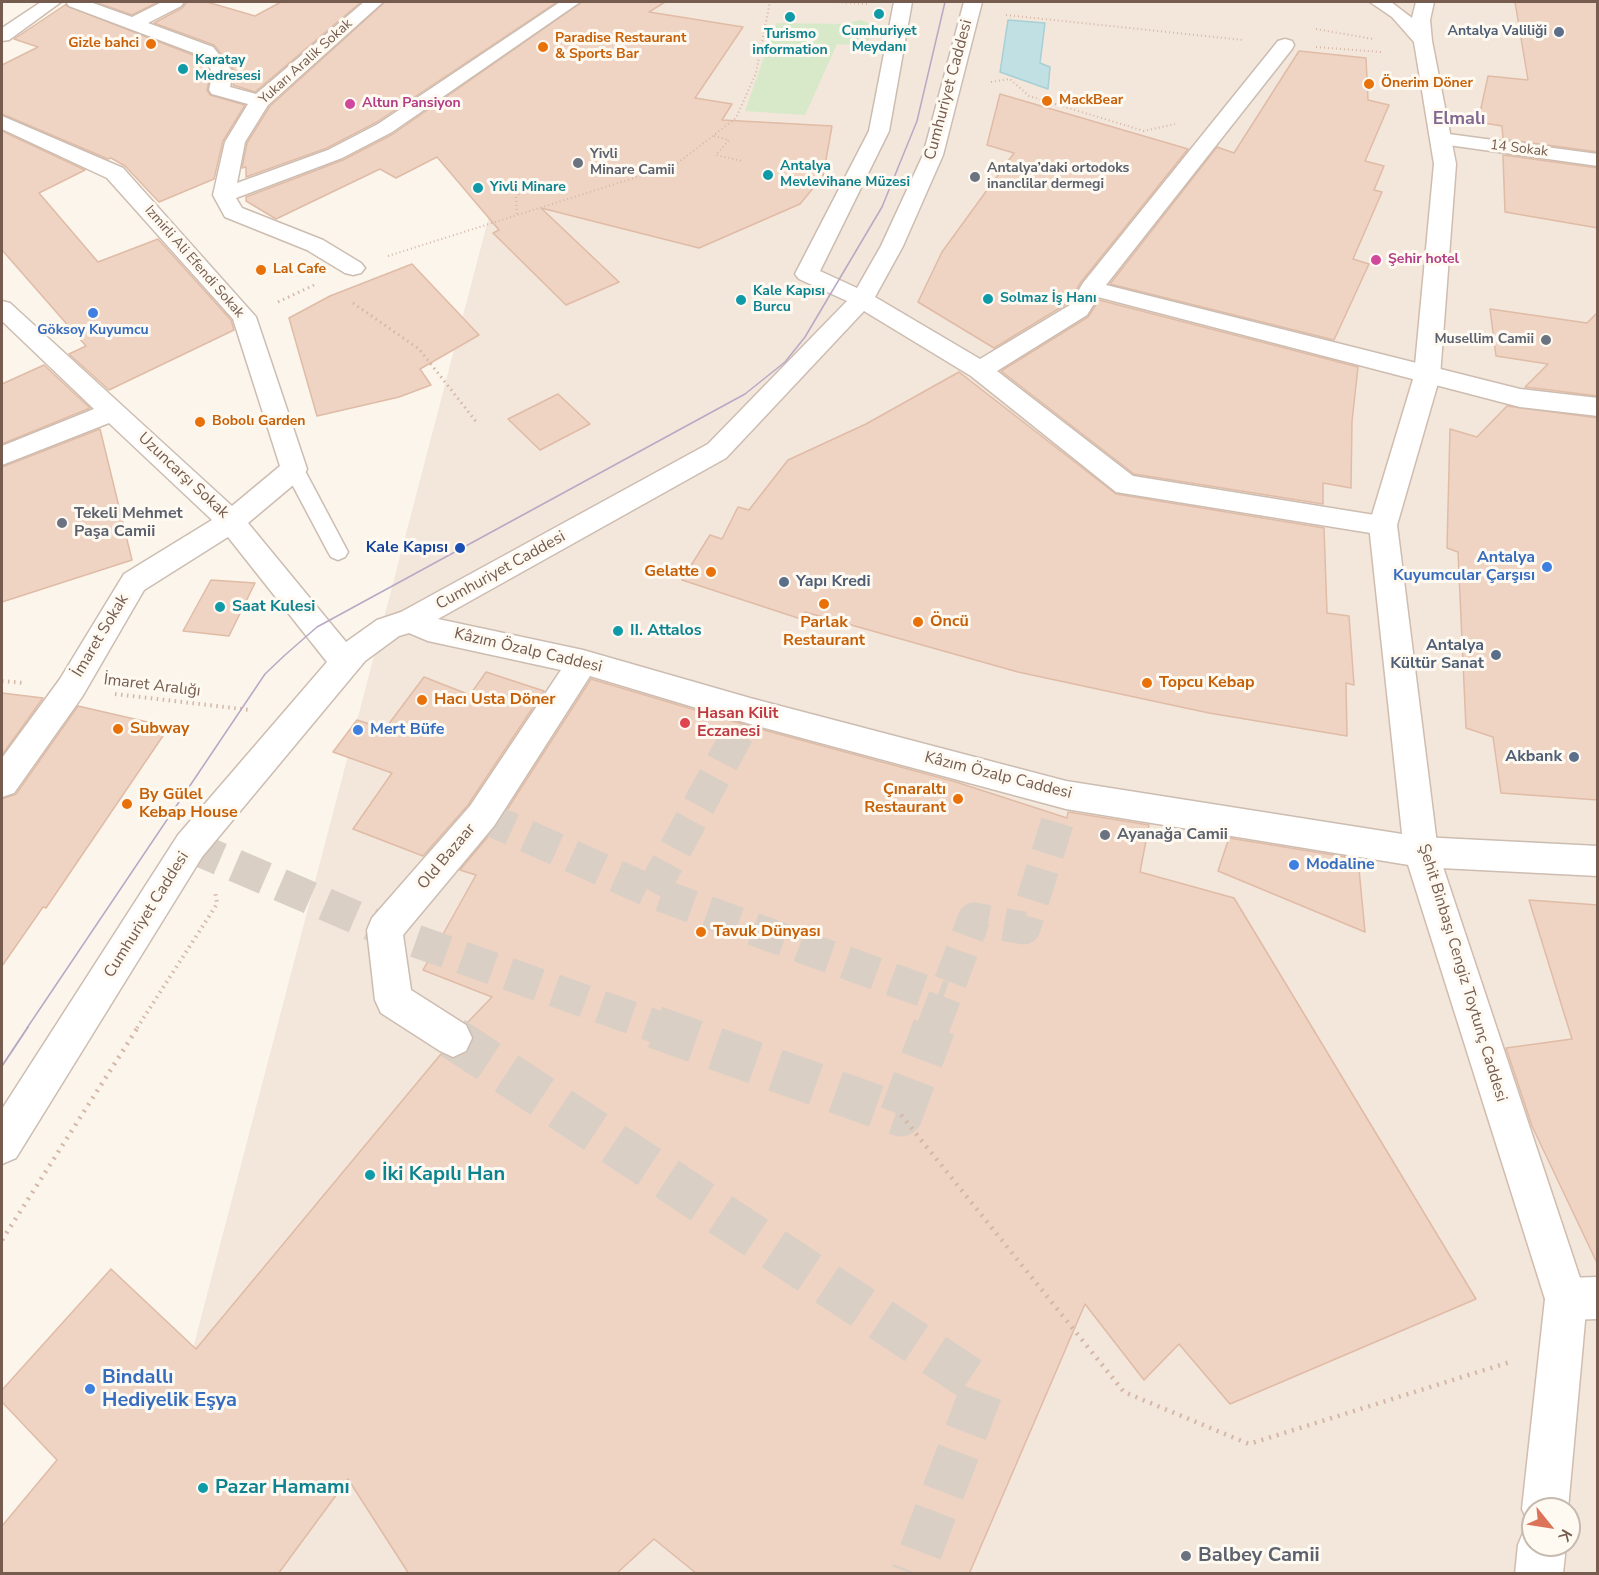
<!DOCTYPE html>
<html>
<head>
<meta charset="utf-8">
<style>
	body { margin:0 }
	#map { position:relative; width:1599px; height:1575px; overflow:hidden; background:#fbf5eb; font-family:"Nunito Sans",sans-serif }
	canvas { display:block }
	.frame { position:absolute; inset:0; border:3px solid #755c4f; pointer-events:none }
	.north { position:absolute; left:1521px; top:1497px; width:60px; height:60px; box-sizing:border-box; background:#fef9f1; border:2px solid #c7bab0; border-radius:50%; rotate:120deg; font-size:16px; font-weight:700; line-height:24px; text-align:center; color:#755c4f }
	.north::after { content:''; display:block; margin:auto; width:21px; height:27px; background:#dc7359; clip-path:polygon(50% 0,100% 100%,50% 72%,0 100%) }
</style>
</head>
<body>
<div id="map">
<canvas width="1599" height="1575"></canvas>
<div class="frame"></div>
<div class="north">K</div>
</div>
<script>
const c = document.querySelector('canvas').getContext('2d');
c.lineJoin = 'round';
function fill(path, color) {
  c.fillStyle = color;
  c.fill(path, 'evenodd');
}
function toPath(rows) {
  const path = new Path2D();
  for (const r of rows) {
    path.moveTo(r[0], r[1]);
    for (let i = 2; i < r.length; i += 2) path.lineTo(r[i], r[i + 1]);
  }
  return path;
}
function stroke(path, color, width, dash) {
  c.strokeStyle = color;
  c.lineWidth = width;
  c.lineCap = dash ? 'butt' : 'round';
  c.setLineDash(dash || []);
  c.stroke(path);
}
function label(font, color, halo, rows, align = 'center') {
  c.font = font + ' "Nunito Sans",sans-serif';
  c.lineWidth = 6;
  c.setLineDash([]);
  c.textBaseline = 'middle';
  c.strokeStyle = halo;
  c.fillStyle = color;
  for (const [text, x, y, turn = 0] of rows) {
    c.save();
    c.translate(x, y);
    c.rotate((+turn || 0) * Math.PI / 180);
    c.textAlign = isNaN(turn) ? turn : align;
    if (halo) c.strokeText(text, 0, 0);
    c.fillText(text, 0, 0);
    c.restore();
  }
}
fill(toPath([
	[545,2,1597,2,1597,1573,134,1574],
	[1533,1509,1569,1509,1569,1545,1533,1545]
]), '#f3e6da');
fill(toPath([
	[861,20,876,26,866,46,837,44,805,115,745,111,776,23,843,24]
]), '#d7e9c9');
const water = toPath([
	[1008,20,1045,23,1040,63,1050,67,1048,89,1000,72,1008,20]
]);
fill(water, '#c0e0e4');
stroke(water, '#a7cfd5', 1.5);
const building = toPath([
	[95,2,158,2,132,15,95,2],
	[187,2,207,2,255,16,281,2,361,2,255,92,233,85,235,71,214,45,154,23,182,8,187,2],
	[385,2,557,2,377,122,327,148,246,177,246,167,242,168,247,143,270,106,385,2],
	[582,2,665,2,649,12,743,27,695,98,732,104,722,120,832,126,823,176,800,204,699,248,541,208,619,282,566,305,493,233,499,230,437,157,396,178,380,169,276,219,246,201,246,197,343,160,393,134,582,2],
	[1515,2,1598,2,1598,152,1503,139,1502,126,1478,122,1488,76,1528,80,1515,2],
	[65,5,198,57,211,73,207,90,210,95,245,105,223,141,214,179,159,202,125,166,111,158,108,159,2,114,2,65,38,47,14,39,65,5],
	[1299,51,1366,58,1368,100,1389,105,1365,161,1384,166,1374,190,1382,192,1353,259,1369,264,1334,340,1110,284,1217,147,1234,153,1299,51],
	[1000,94,1188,149,1081,282,1068,303,994,348,918,302,942,252,1014,153,987,145,1000,94],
	[2,131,85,170,39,193,98,262,158,239,231,320,234,330,109,390,69,354,86,346,2,250,2,131],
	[1503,155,1598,168,1598,228,1505,212,1503,155],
	[412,264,479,335,420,369,431,385,399,397,317,416,289,318,330,296,412,264],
	[1099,300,1358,367,1352,421,1351,488,1323,483,1323,504,1134,474,1001,371,1088,317,1099,300],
	[1490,309,1587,323,1598,312,1598,396,1525,387,1548,364,1496,356,1490,309],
	[44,365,90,408,2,444,2,384,44,365],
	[959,372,1116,494,1324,528,1327,613,1349,616,1354,685,1346,683,1347,736,1209,713,1018,672,805,612,801,619,682,580,710,535,722,539,738,507,749,510,788,460,866,424,959,372],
	[558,394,590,424,540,450,508,419,558,394],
	[1507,406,1598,418,1598,800,1501,793,1493,737,1466,728,1458,552,1447,548,1450,429,1477,437,1507,406],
	[100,429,132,560,2,602,2,467,100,429],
	[211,580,255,583,229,636,183,631,211,580],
	[486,672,544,691,468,805,423,856,353,829,392,773,333,752,357,720,385,729,424,677,470,695,486,672],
	[591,679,749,726,956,782,1067,818,1068,812,1149,825,1140,872,1234,898,1476,1299,1230,1404,1179,1344,1144,1380,1085,1304,969,1574,697,1574,654,1539,616,1574,409,1574,348,1479,278,1574,2,1574,2,1526,57,1460,2,1402,2,1390,111,1269,196,1349,441,1054,454,1059,468,1052,474,1037,467,1023,492,997,423,970,476,875,460,870,496,827,591,679],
	[2,693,43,698,2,755,2,693],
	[78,706,169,727,46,908,43,907,2,966,2,799,16,794,78,706],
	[1229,838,1358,859,1365,932,1218,871,1229,838],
	[1529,900,1598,905,1598,1265,1532,1126,1506,1048,1572,1039,1529,900]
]);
fill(building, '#efd4c4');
stroke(building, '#e0bba6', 1.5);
stroke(toPath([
	[482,816,652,892,943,998],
	[190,846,385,930,660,1028],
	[652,892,750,711],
	[933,1028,974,919,1024,928,1066,795]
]), '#dacfc4', 33, [33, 16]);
stroke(toPath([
	[655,1027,901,1115,934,1027],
	[453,1038,983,1387,912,1574]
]), '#dacfc4', 43, [43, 21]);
const lane = toPath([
	[294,462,301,464,304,469,348,552,345,557,338,560,331,557,328,552,284,469,287,464,294,462]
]);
const street = toPath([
	[41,2,61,2,9,40,2,41,2,28,41,2],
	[66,2,90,2,132,17,162,2,184,2,181,6,148,23,213,47,233,72,230,87,256,94,364,2,383,2,268,105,245,142,237,183,328,150,378,124,560,2,580,2,392,132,342,158,236,198,242,208,323,240,361,263,365,268,361,273,353,275,345,273,307,250,225,217,213,195,225,142,248,104,212,94,209,90,213,72,199,55,69,6,66,2],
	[894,2,912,2,889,131,820,271,857,288,881,246,923,155,964,2,982,2,943,155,903,246,875,297,980,359,1070,305,1083,283,1278,41,1285,39,1292,41,1294,45,1292,49,1106,285,1520,389,1598,398,1598,416,1520,407,1098,297,1087,315,997,371,1133,476,1393,518,1397,525,1393,532,1383,535,1116,492,971,376,864,311,726,458,438,619,583,650,750,698,1066,781,1421,837,1598,846,1598,876,1421,867,1066,809,750,724,590,676,494,826,403,935,411,990,466,1025,472,1038,466,1051,453,1057,440,1051,381,1013,375,1000,367,930,372,918,470,806,561,670,428,641,409,633,399,636,365,661,202,857,16,1158,2,1164,2,1109,178,835,327,662,228,537,144,590,82,697,14,793,2,797,2,758,60,679,124,574,212,520,109,423,2,465,2,446,94,409,2,321,2,301,10,303,232,506,280,466,233,319,107,178,2,129,2,116,123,168,256,317,307,469,304,476,248,523,346,642,377,620,401,612,708,444,847,301,799,279,795,274,869,131,894,2],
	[1441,133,1598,154,1598,166,1434,143,1431,139,1434,135,1441,133],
	[1598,1277,1598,1319,1566,1320,1551,1314,1545,1299,1551,1284,1566,1278,1598,1277]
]);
const secondary = toPath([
	[1370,2,1391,2,1412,18,1416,2,1434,2,1430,20,1432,41,1456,164,1440,376,1397,525,1438,852,1587,1299,1568,1509,1533,1509,1533,1545,1566,1545,1563,1574,1515,1574,1518,1545,1525,1528,1530,1526,1522,1509,1545,1299,1404,852,1369,525,1414,376,1434,164,1414,42,1392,17,1370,2]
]);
stroke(lane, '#cdbdb1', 3);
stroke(street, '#cdbdb1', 3);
stroke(secondary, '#d0bdaf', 3);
stroke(toPath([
	[834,2,867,4],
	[1006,15,1243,40],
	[1316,29,1373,39],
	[1316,47,1381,52],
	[991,82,1010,79,1029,96,1144,131,1175,124],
	[714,136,729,140,716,155,742,161],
	[517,214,516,197,525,188],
	[388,256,675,165,736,118,756,73,770,2]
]), '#d4b7a7', 2, [1, 3]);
stroke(toPath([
	[278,302,314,285],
	[353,303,419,349,478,424]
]), '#d4b7a7', 3, [1.5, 4]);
stroke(toPath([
	[2,681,24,683],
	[115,694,250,710],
	[137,1028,217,904,215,890]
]), '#d4b7a7', 4, [1.5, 4.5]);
stroke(toPath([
	[901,1115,1124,1392,1249,1444,1510,1362],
	[2,1240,138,1027]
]), '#d4b7a7', 4.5, [2, 6]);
fill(lane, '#fff');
fill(street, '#fff');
fill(secondary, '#fff');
stroke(toPath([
	[27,1028,265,674,285,655,317,627,745,394,785,362,805,337,882,207,917,121,945,2]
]), '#b7a9c5', 1.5);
stroke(toPath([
	[2,1066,28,1027]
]), '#b7a9c5', 2);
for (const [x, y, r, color] of [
	[879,14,6,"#0f9aa8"],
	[790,17,6,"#0f9aa8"],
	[1559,32,6,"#5c6f8a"],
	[151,44,6,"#e8710a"],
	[543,47,6,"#e8710a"],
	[183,69,6,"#0f9aa8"],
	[1369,84,6,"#e8710a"],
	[1047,101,6,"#e8710a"],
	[350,104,6,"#d1479c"],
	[578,163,6,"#6b7280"],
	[768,175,6,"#0f9aa8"],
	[975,177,6,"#6b7280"],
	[478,188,6,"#0f9aa8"],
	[1376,260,6,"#d1479c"],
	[261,270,6,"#e8710a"],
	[988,299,6,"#0f9aa8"],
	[741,300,6,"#0f9aa8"],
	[93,313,6,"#3f7fe0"],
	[1546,340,6,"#6b7280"],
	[200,422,6,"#e8710a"],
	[62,523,6,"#6b7280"],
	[460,548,6,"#1a4fb4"],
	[1547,567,6,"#3f7fe0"],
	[711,572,6,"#e8710a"],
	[784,582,6,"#5c6f8a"],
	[824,604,6,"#e8710a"],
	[220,607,6,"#0f9aa8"],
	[918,622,6,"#e8710a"],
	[618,631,6,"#0f9aa8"],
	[1496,655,6,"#5c6f8a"],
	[1147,683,6,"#e8710a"],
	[422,700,6,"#e8710a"],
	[685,723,6,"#e0444e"],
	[118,729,6,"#e8710a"],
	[358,730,6,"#3f7fe0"],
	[1574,757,6,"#5c6f8a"],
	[958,799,6,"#e8710a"],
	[127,804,6,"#e8710a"],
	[1105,835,6,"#6b7280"],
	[1294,865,6,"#3f7fe0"],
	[701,932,6,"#e8710a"],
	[370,1175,6,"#0f9aa8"],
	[90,1389,6,"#3f7fe0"],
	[203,1488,6,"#0f9aa8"],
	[1186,1556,6,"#6b7280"]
]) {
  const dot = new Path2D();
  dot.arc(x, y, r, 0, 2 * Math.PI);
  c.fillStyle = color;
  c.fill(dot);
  stroke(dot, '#fef9f1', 2);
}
label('bold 14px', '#0d838f', '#fef9f1', [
	["Cumhuriyet",879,32,"center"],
	["Meydanı",879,48,"center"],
	["Turismo",790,35,"center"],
	["information",790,51,"center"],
	["Karatay",195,61],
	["Medresesi",195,77],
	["Antalya",780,167],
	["Mevlevihane Müzesi",780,183],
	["Yivli Minare",490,188],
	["Kale Kapısı",753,292],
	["Burcu",753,308],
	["Solmaz İş Hanı",1000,299]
], 'left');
label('bold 14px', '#4e5e75', '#fef9f1', [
	["Antalya Valiliği",1547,32]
], 'right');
label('bold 14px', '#c56008', '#fef9f1', [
	["Paradise Restaurant",555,39],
	["& Sports Bar",555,55],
	["Gizle bahci",139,44,"right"],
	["Önerim Döner",1381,84],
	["MackBear",1059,101],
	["Lal Cafe",273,270],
	["Bobolı Garden",212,422]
], 'left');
label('14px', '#755c4f', '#fef9f1', [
	["Yukarı Aralik Sokak",306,62,-42],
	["14 Sokak",1519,149,7],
	["Izmirli Ali Efendi Sokak",194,262,49]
]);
label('bold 14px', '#b23c85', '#fef9f1', [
	["Altun Pansiyon",362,104],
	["Şehir hotel",1388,260]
], 'left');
label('bold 14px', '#5b616d', '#fef9f1', [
	["Yivli",590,155],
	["Minare Camii",590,171],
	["Antalya’daki ortodoks",987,169],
	["inanclilar dermegi",987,185],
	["Musellim Camii",1534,340,"right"]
], 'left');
label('bold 14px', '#366cbe', '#fef9f1', [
	["Göksoy Kuyumcu",93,331]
]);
label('16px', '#755c4f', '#fef9f1', [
	["Cumhuriyet Caddesi",949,90,-75],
	["Uzuncarşı Sokak",183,476,43],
	["Cumhuriyet Caddesi",501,571,-29],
	["İmaret Sokak",101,636,-59],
	["Kâzım Özalp Caddesi",528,651,13],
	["İmaret Aralığı",152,686,7],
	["Kâzım Özalp Caddesi",998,776,14],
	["Old Bazaar",447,857,-50],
	["Cumhuriyet Caddesi",147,915,-58],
	["Şehit Binbaşı Cengiz Toytunç Caddesi",1462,973,73]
]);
label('bold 16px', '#5b616d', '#fef9f1', [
	["Tekeli Mehmet",74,514],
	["Paşa Camii",74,532],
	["Ayanağa Camii",1117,835]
], 'left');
label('bold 16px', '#164399', '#fef9f1', [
	["Kale Kapısı",448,548]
], 'right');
label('bold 16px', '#366cbe', '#fef9f1', [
	["Antalya",1535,558,"right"],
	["Kuyumcular Çarşısı",1535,576,"right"],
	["Mert Büfe",370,730],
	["Modaline",1306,865]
], 'left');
label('bold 16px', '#c56008', '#fef9f1', [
	["Gelatte",699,572,"right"],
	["Öncü",930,622],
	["Parlak",824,623,"center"],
	["Restaurant",824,641,"center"],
	["Topcu Kebap",1159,683],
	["Hacı Usta Döner",434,700],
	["Subway",130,729],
	["Çınaraltı",946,790,"right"],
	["Restaurant",946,808,"right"],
	["By Gülel",139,795],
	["Kebap House",139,813],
	["Tavuk Dünyası",713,932]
], 'left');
label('bold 16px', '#4e5e75', '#fef9f1', [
	["Yapı Kredi",796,582,"left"],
	["Antalya",1484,646],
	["Kültür Sanat",1484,664],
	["Akbank",1562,757]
], 'right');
label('bold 16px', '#0d838f', '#fef9f1', [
	["Saat Kulesi",232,607],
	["II. Attalos",630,631]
], 'left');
label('bold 16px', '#be3a42', '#fef9f1', [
	["Hasan Kilit",697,714],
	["Eczanesi",697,732]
], 'left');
label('bold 18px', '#826790', '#fef9f1', [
	["Elmalı",1459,120]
]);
label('bold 20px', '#0d838f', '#fef9f1', [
	["İki Kapılı Han",382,1175],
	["Pazar Hamamı",215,1488]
], 'left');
label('bold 20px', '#366cbe', '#fef9f1', [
	["Bindallı",102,1378],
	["Hediyelik Eşya",102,1401]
], 'left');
label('bold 20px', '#5b616d', '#fef9f1', [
	["Balbey Camii",1198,1556]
], 'left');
</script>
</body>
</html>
